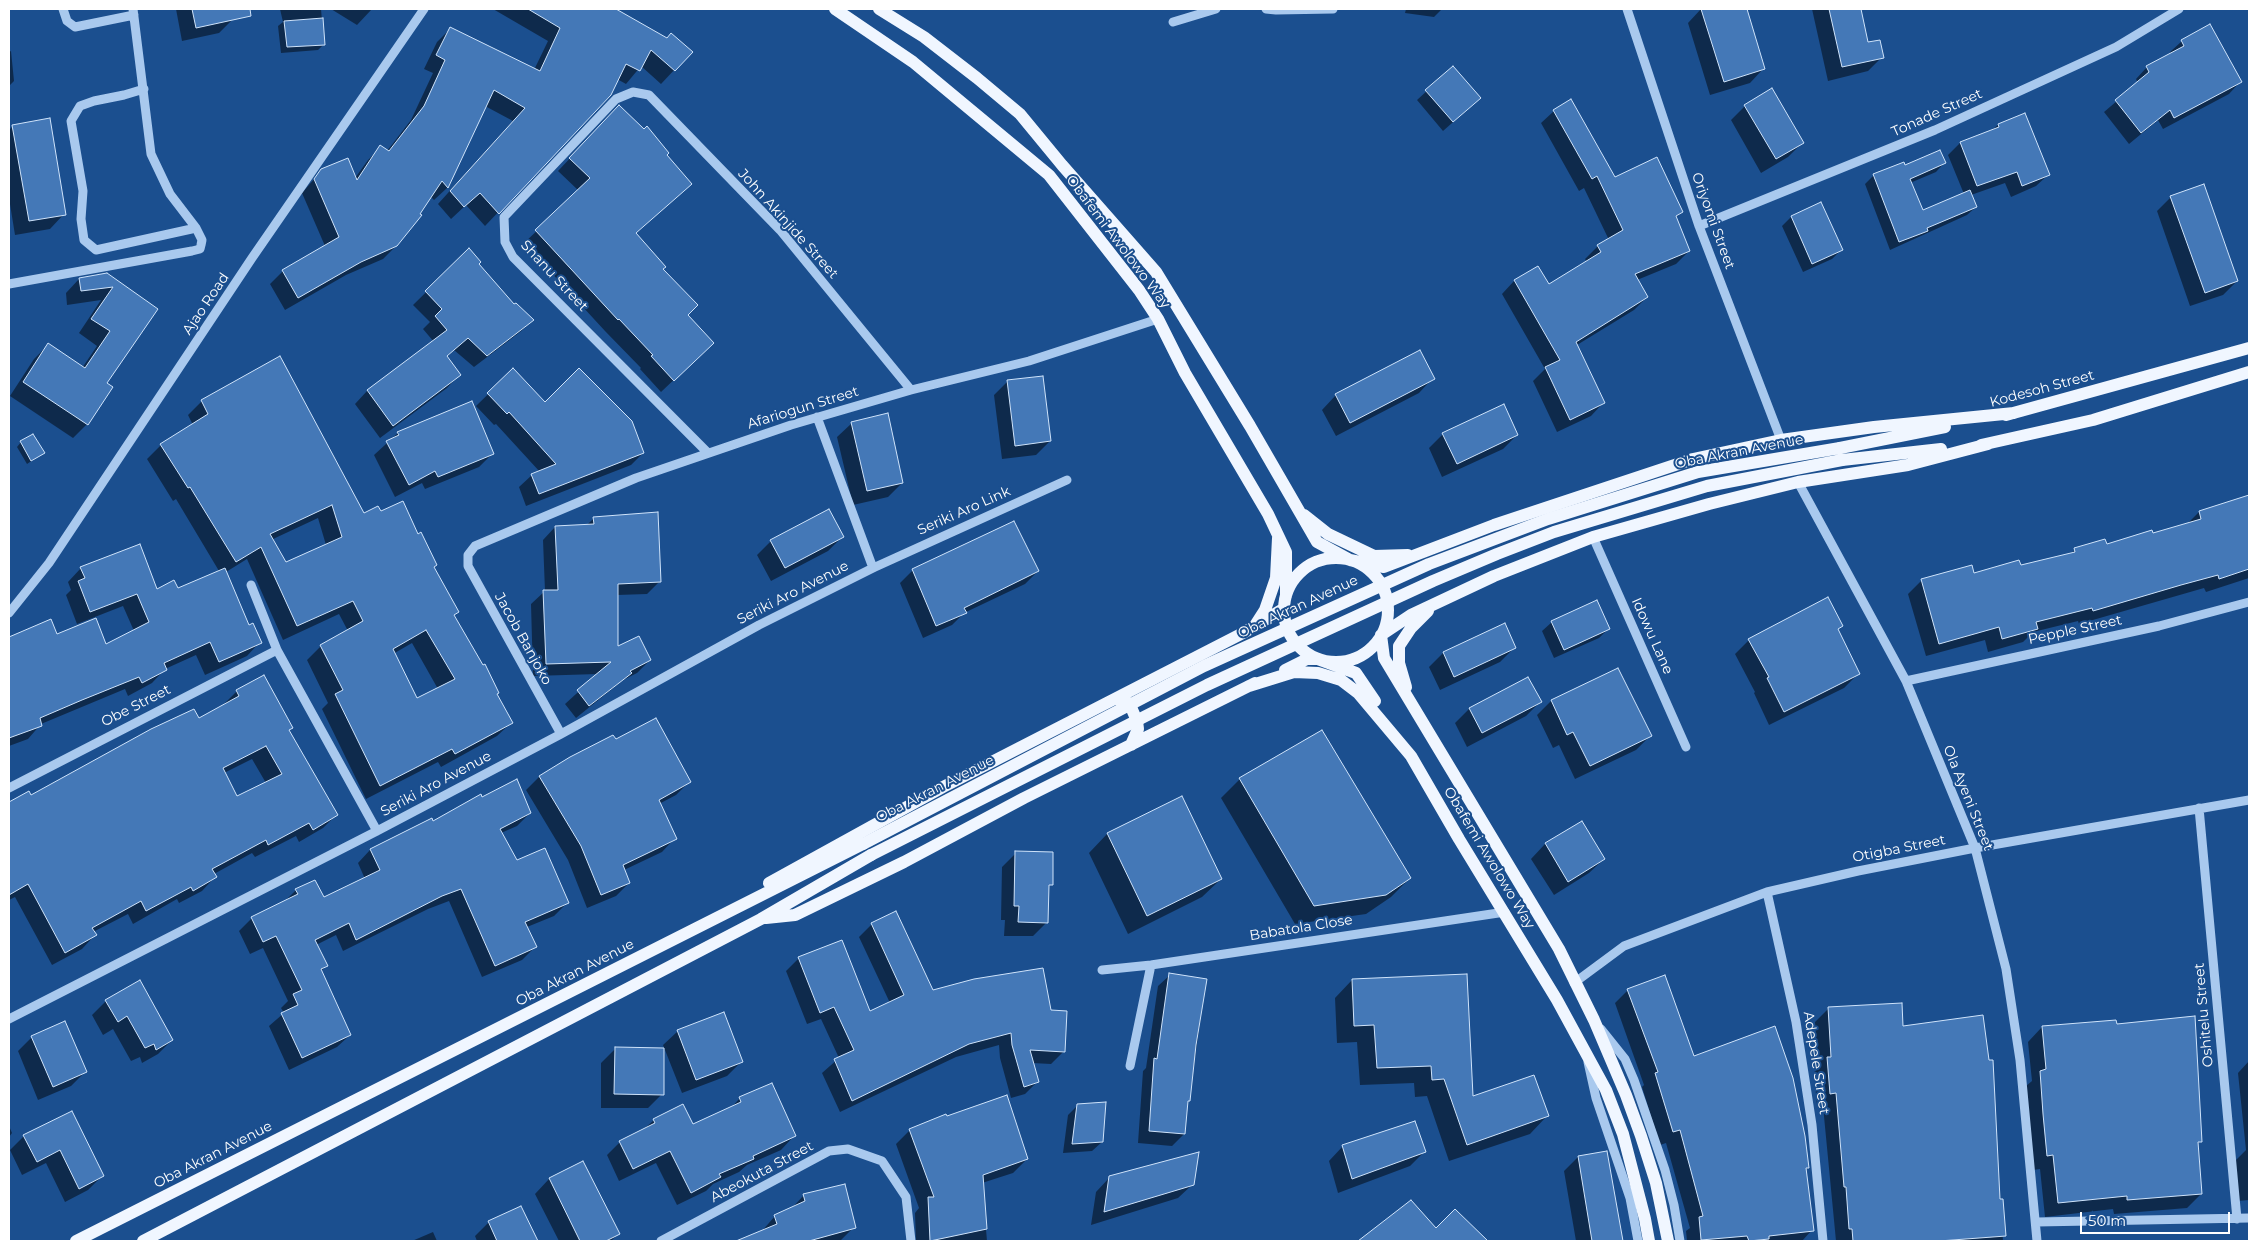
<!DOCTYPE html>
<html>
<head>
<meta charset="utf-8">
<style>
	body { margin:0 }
	#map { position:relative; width:2258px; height:1250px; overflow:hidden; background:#1b4f8f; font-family:Montserrat,sans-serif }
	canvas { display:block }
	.frame { position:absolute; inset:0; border:10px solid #fff; pointer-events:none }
	.scale { position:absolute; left:2080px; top:1212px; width:150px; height:22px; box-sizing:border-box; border:2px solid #fff; border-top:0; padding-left:6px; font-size:15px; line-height:18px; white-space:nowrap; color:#fff; -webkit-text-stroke:4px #1b4f8f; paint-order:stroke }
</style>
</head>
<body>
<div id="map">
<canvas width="2258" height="1250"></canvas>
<div class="frame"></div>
<div class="scale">50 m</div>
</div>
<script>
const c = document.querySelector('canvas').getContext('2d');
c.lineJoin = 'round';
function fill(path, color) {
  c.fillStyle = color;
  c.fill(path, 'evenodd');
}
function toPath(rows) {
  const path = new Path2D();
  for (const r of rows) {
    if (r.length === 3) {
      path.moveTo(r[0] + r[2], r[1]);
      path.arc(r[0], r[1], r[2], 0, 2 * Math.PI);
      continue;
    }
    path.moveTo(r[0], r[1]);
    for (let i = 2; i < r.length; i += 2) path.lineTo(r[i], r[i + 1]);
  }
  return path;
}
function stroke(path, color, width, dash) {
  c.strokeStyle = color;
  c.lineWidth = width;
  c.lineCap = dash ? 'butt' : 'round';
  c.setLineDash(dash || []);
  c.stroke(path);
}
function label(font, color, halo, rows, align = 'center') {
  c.font = font + ' Montserrat,sans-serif';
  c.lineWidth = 4;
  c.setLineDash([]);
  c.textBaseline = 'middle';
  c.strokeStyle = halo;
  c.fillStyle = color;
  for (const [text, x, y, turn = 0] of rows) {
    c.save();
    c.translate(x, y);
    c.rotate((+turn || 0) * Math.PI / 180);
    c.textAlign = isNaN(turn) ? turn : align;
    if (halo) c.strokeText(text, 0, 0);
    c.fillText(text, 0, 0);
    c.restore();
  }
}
fill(toPath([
	[176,9,231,9,233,19,219,33,182,41],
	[280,9,321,9,324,44,318,50,281,53,278,26,283,22],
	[331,9,372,9,357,25],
	[493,9,613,9,691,52,661,84,641,66,626,84,617,79,610,95,485,226,466,205,451,219,438,204,513,121,485,106,447,188,434,200,430,196,397,245,383,259,346,275,285,310,270,284,283,271,325,246,302,193,322,170,355,178,368,160,381,147,387,151,411,120,433,73,424,69,437,42,450,29,534,70,548,41],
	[1406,9,1442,9,1434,17,1405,13],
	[1701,9,1746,9,1764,68,1750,83,1710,95,1688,23],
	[1812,9,1859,9,1868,44,1882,57,1868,71,1828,81],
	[2182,41,2240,82,2229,94,2163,129,2158,120,2129,144,2104,112,2138,83,2136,79,2147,67,2171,54,2170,52],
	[11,51,14,81,9,86,9,52],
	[1453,67,1470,107,1443,131,1417,100],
	[1745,106,1802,143,1788,157,1761,173,1731,120],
	[1554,111,1614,179,1682,212,1675,218,1689,251,1676,264,1637,280,1647,297,1634,310,1577,345,1603,403,1591,416,1557,432,1533,381,1545,369,1502,294,1514,281,1538,268,1548,286,1587,262,1585,259,1598,246,1609,240,1584,188,1579,191,1541,123],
	[607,119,665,155,678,196,635,234,662,269,686,315,700,355,661,392,640,369,641,368,605,331,524,243,579,191,558,171],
	[1998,125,2048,175,2036,186,2011,197,2005,183,1971,195,1976,207,1967,215,1890,250,1865,184,1874,175,1904,166,1944,163,1936,172,1910,183,1922,212,1964,194,1948,155,1960,143,1992,130],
	[13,126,64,214,50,229,15,235,9,198,9,130],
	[2171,197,2237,281,2223,295,2190,306,2157,211],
	[1791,217,1841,250,1832,259,1803,272,1782,226],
	[469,250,477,264,514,306,533,320,520,332,474,367,454,350,446,357,459,375,447,388,380,438,355,404,367,391,434,342,423,329,430,322,413,305],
	[107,274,156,309,105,383,87,424,73,438,10,396,34,359,48,345,82,368,97,346,79,333,101,300,67,305,66,293,79,279],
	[513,370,544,404,643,453,631,465,526,506,519,487,532,475,540,472,496,424,494,425,476,406],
	[1433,378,1419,393,1336,436,1322,410,1336,395],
	[1008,381,1050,441,1036,455,1002,459,994,395],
	[202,401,363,515,380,513,433,568,458,612,453,616,511,723,497,736,441,767,438,762,366,799,322,709,328,703,307,660,321,646,348,631,339,614,283,640,247,559,226,572,249,627,260,642,247,656,205,675,196,655,165,669,152,683,128,696,125,689,41,724,28,739,9,746,9,638,50,621,56,636,105,646,134,631,123,606,77,624,66,595,71,590,68,582,81,568,156,590,177,590,219,571,176,499,173,501,147,459,161,445,193,425,188,415],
	[318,518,326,545,286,563,271,540],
	[412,643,438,689,416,700,393,654],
	[852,423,902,483,888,497,853,505,837,437],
	[398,433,492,454,479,467,425,489,422,483,395,497,374,455],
	[1443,434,1517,435,1503,449,1442,477,1429,448],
	[21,442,43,453,27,464,17,447],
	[2249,497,2249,578,2206,592,2204,588,2079,624,2078,621,2033,632,2023,642,1988,652,1985,640,1926,656,1908,594,1922,580,2020,567,2070,554,2075,550,2106,546,2152,535,2187,524,2199,512],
	[594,518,660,581,647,594,617,595,617,648,650,660,637,673,623,680,576,718,565,704,598,674,533,676,531,604,545,591,543,540,555,527,586,526],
	[842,537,828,551,771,581,757,555,771,541],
	[913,570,1038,571,1025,584,964,613,952,625,923,638,900,583],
	[1552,622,1608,629,1599,638,1554,658,1542,631],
	[1842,626,1837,630,1858,674,1844,688,1769,725,1754,693,1755,692,1735,654,1749,640],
	[1514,648,1500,662,1440,690,1429,667,1443,653],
	[1618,669,1650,736,1636,750,1575,779,1559,745,1553,748,1537,715,1551,701],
	[1528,679,1540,702,1526,716,1467,747,1455,723,1469,709],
	[237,691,288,730,336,815,323,828,299,842,296,836,255,857,252,853,214,874,215,877,202,891,179,903,177,899,133,924,128,914,93,932,95,935,82,949,52,965,15,897,9,900,9,804,29,793,31,797,198,720,223,705],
	[252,759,266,783,236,798,224,773],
	[1322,732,1410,878,1391,897,1366,914,1295,924,1221,798,1240,779],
	[615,741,689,782,676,795,659,804,675,838,662,852,624,870,629,883,616,896,587,908,568,860,526,790,539,777],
	[481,798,530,813,517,826,501,833,516,861,567,903,554,916,527,927,535,947,522,960,482,977,449,901,428,909,343,951,336,935,316,945,326,966,321,971,350,1035,337,1047,289,1070,269,1026,284,1013,281,1008,288,1001,263,948,250,954,239,931,252,918,283,903,296,890,323,899,365,879,358,863,370,850,431,820,433,823],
	[1581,822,1604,859,1589,873,1554,895,1531,859,1545,844],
	[1107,834,1221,879,1202,897,1128,934,1089,853],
	[1016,853,1051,884,1047,888,1047,922,1033,936,1004,936,1005,920,1001,920,1002,867],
	[895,913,932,992,1050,1011,1064,1051,1051,1064,1032,1063,1037,1082,1025,1094,1011,1098,1000,1058,999,1045,956,1057,840,1112,822,1073,839,1058,821,1019,807,1024,786,971,799,958,869,1012,890,1003,859,937,872,924],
	[1170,975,1206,980,1189,1100,1186,1103,1184,1134,1172,1146,1138,1143,1143,1071,1146,1068,1158,986],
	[1352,980,1471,1098,1547,1116,1530,1134,1449,1161,1427,1096,1415,1097,1414,1083,1360,1085,1357,1042,1337,1043,1335,998],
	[1628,990,1693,1057,1808,1168,1805,1170,1812,1230,1802,1241,1687,1241,1686,1231,1690,1228,1666,1143,1660,1145,1642,1087,1644,1085,1615,1003],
	[106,1001,172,1040,158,1054,142,1063,140,1057,131,1061,113,1029,103,1035,92,1015],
	[1828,1009,1902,1028,1991,1061,2003,1241,1836,1241,1823,1106,1817,1106,1814,1072,1818,1069,1815,1022],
	[2116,1025,2200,1141,2197,1145,2201,1194,2187,1208,2114,1214,2113,1209,2045,1217,2040,1169,2033,1170,2026,1086,2032,1081,2028,1042,2042,1027],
	[678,1031,741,1062,727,1076,682,1093,663,1045],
	[32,1037,85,1072,71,1086,38,1100,18,1051],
	[616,1048,662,1094,648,1108,601,1108,601,1063],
	[2249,1061,2249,1200,2237,1201,2234,1162,2246,1150,2238,1073],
	[740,1098,794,1136,781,1150,747,1165,739,1172,713,1184,706,1191,677,1205,656,1163,619,1181,607,1155,620,1142,642,1131,654,1120,692,1126,730,1109],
	[1078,1105,1102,1142,1092,1151,1063,1153,1068,1115],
	[71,1112,102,1176,88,1190,65,1202,46,1163,22,1175,10,1150,24,1136],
	[9,1126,12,1133,9,1137],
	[910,1130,1027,1159,1013,1173,982,1183,987,1241,916,1241,915,1213,919,1208,896,1144],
	[1343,1146,1424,1152,1410,1166,1338,1193,1329,1161],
	[1606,1152,1622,1241,1576,1241,1564,1171,1578,1157],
	[582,1163,618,1234,611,1241,559,1241,535,1194,549,1179],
	[1110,1177,1193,1184,1178,1198,1091,1225,1096,1192],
	[804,1195,854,1227,840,1241,737,1241,762,1231,775,1216,791,1209],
	[1411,1202,1436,1230,1455,1210,1486,1241,1360,1241],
	[521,1207,536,1241,477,1241,475,1236,489,1222],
	[433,1232,437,1241,412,1241]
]), '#0007');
const building = toPath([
	[192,9,250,9,251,16,196,28,192,9],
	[528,9,616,9,667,38,671,33,693,52,675,71,651,50,640,71,626,64,611,95,499,214,480,193,464,207,450,191,525,108,494,90,448,188,442,181,420,214,422,215,397,246,361,262,298,298,282,270,339,237,314,179,321,169,348,158,357,180,380,145,389,151,424,106,445,60,436,55,450,27,540,71,560,28,528,9],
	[1701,9,1747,9,1765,69,1724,82,1701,9],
	[1829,9,1861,9,1868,42,1880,40,1884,58,1842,67,1829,9],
	[323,18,325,45,287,47,284,21,323,18],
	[2210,24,2242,82,2174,118,2170,110,2141,133,2115,100,2149,72,2146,66,2184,46,2181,40,2210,24],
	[1453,66,1481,98,1453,122,1425,90,1453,66],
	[1772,88,1804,143,1776,159,1744,105,1772,88],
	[1571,99,1615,177,1657,157,1683,212,1676,216,1690,251,1635,274,1648,297,1576,342,1605,403,1570,420,1545,367,1560,360,1514,280,1538,266,1549,284,1601,252,1597,245,1623,230,1597,176,1592,179,1553,110,1571,99],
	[619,105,644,129,647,126,669,153,667,155,692,184,636,233,666,267,663,269,698,305,688,315,714,343,674,381,651,356,653,355,619,319,618,320,535,230,590,178,569,158,619,105],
	[2025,113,2050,175,2022,186,2017,172,1977,186,1960,142,1999,127,1998,124,2025,113],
	[50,118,66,215,29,221,12,125,50,118],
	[1940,150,1946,163,1910,179,1923,210,1970,190,1977,207,1927,228,1928,231,1899,242,1873,174,1904,162,1905,165,1940,150],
	[2204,184,2238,281,2205,293,2170,196,2204,184],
	[1821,202,1843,250,1812,264,1791,216,1821,202],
	[469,248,481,262,479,264,514,304,516,303,534,320,487,356,468,338,447,356,461,375,393,426,367,390,447,330,435,316,442,309,425,291,469,248],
	[107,273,158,309,107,383,113,387,88,425,23,382,48,343,85,368,110,331,91,319,113,287,81,291,79,278,107,273],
	[1420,350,1435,379,1350,423,1335,394,1420,350],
	[280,356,364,513,378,506,381,511,403,501,418,534,421,532,437,565,434,567,459,612,454,615,483,665,485,664,499,693,497,694,513,723,455,754,452,749,380,786,335,694,343,690,320,645,363,621,353,601,297,626,261,547,236,562,190,487,188,488,160,444,208,414,201,400,280,356],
	[332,505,342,537,286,562,270,534,332,505],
	[426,630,455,679,417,698,393,649,426,630],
	[513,368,545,402,579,368,632,421,644,453,539,494,531,474,556,464,509,412,507,414,487,393,513,368],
	[1043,376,1051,441,1015,446,1007,380,1043,376],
	[472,401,494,454,438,477,435,471,409,485,386,441,399,435,397,432,472,401],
	[1504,404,1518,435,1457,464,1442,433,1504,404],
	[888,413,903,483,867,491,851,422,888,413],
	[33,434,45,453,31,461,20,441,33,434],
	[2249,495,2249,569,2219,579,2218,575,2181,585,2093,611,2092,608,2036,622,2038,629,2002,639,1999,627,1939,644,1921,579,1972,565,1974,573,2019,560,2021,565,2075,552,2074,548,2105,539,2107,544,2152,530,2153,533,2201,519,2199,511,2249,495],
	[829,509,844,537,785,568,770,540,829,509],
	[658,512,661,582,618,584,618,646,639,636,651,660,630,671,632,673,589,706,577,690,611,662,546,664,543,590,558,590,555,526,594,524,593,517,658,512],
	[1014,521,1039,571,964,608,967,613,936,626,912,569,1014,521],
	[140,544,157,589,174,580,178,588,225,568,249,625,253,623,262,643,219,662,210,642,164,663,167,670,142,683,139,677,82,700,40,718,42,726,9,738,9,637,51,619,57,634,96,618,106,644,149,622,137,594,90,612,78,581,85,578,80,567,140,544],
	[1828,597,1843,626,1838,629,1860,674,1784,712,1767,678,1769,677,1748,639,1828,597],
	[1597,600,1610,629,1564,650,1551,621,1597,600],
	[1505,623,1516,648,1454,677,1443,652,1505,623],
	[1618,668,1652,736,1590,766,1573,732,1567,735,1551,700,1618,668],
	[264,675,293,728,289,730,338,815,313,830,309,823,268,845,266,840,212,869,217,877,193,891,191,887,146,911,141,901,92,928,97,935,65,953,28,884,9,895,9,802,29,791,31,795,151,729,194,709,199,718,239,696,236,690,264,675],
	[266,746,282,774,237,796,223,768,266,746],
	[1528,677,1542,702,1482,733,1469,708,1528,677],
	[656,718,691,782,659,800,677,839,623,865,630,883,601,895,581,846,539,776,570,757,613,735,616,739,656,718],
	[1322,730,1411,878,1386,895,1314,906,1239,778,1322,730],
	[517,779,531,813,500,829,517,860,545,848,569,903,525,922,537,947,495,966,461,889,442,896,356,940,349,923,315,940,328,966,321,969,351,1035,302,1058,281,1013,298,1005,293,994,302,990,276,936,263,942,251,917,298,894,295,889,315,880,324,897,380,870,370,849,432,818,433,821,481,794,482,797,517,779],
	[1182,796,1222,879,1147,916,1107,833,1182,796],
	[1582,821,1605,859,1568,882,1545,843,1582,821],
	[1015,851,1053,852,1053,885,1049,885,1048,923,1018,922,1019,906,1014,906,1015,851],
	[896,911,933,990,974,979,1043,968,1051,1010,1067,1011,1065,1052,1030,1050,1039,1082,1024,1087,1012,1045,1011,1033,969,1044,852,1101,834,1059,854,1050,834,1007,820,1013,798,957,842,940,870,1011,904,995,871,923,896,911],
	[1169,973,1207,979,1196,1045,1190,1101,1188,1101,1185,1134,1149,1131,1154,1058,1157,1059,1169,973],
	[1467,974,1473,1096,1534,1075,1549,1116,1467,1145,1444,1079,1432,1080,1431,1066,1377,1068,1374,1025,1354,1026,1352,979,1467,974],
	[1665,975,1694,1056,1775,1026,1793,1078,1805,1136,1809,1168,1806,1168,1814,1231,1769,1236,1769,1239,1749,1241,1747,1236,1701,1240,1699,1217,1703,1216,1680,1130,1673,1132,1655,1073,1658,1072,1627,989,1665,975],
	[140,980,173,1040,156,1050,154,1044,145,1048,127,1016,118,1022,105,1000,140,980],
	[1902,1003,1903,1026,1983,1015,1989,1060,1993,1060,2000,1199,2003,1199,2006,1236,1939,1241,1853,1241,1852,1229,1849,1229,1846,1187,1844,1187,1836,1093,1830,1094,1827,1057,1831,1057,1828,1007,1902,1003],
	[724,1012,743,1062,696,1080,677,1030,724,1012],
	[2195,1016,2202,1142,2198,1142,2202,1194,2127,1200,2127,1196,2058,1203,2053,1155,2047,1156,2043,1114,2040,1071,2046,1069,2042,1026,2116,1020,2117,1024,2195,1016],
	[65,1021,87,1072,53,1087,31,1036,65,1021],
	[615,1047,664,1048,664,1095,614,1094,615,1047],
	[772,1083,796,1136,753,1156,754,1159,719,1174,721,1177,691,1193,670,1151,633,1169,619,1141,655,1123,653,1119,683,1104,693,1124,741,1102,739,1097,772,1083],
	[1007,1095,1028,1159,983,1175,987,1229,930,1241,928,1197,934,1197,909,1129,946,1114,947,1116,1007,1095],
	[1106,1102,1103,1142,1072,1144,1077,1104,1106,1102],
	[72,1111,104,1176,79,1189,60,1150,37,1162,23,1135,72,1111],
	[1415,1121,1426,1152,1352,1179,1342,1145,1415,1121],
	[1607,1151,1623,1241,1592,1241,1578,1156,1607,1151],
	[1199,1152,1194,1185,1104,1212,1109,1176,1199,1152],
	[583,1161,620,1234,606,1241,580,1241,549,1178,583,1161],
	[845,1184,856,1228,809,1241,736,1241,777,1224,774,1215,805,1201,803,1194,845,1184],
	[1411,1200,1436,1228,1455,1209,1488,1241,1358,1241,1411,1200],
	[521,1206,538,1241,497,1241,488,1221,521,1206]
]);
fill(building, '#4478b7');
stroke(building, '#cfe3fa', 1);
stroke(toPath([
	[63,9,67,21,75,27,134,15],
	[1266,9,1276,10,1333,9],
	[1627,9,1699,226,1781,440],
	[1173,22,1216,9],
	[144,89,124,95,94,101,80,106,71,121,83,191,81,219,84,240,96,250,196,228],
	[1699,226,1935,130,2116,47,2179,9],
	[9,284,192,251,200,249,201,245,202,240,196,228,170,194,151,154,133,9],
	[817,417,873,568],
	[708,453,513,257,505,242,504,217,616,99,633,92,649,95,780,230,911,390],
	[1798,482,1906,681,1975,848,2006,969,2020,1060,2037,1241],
	[1593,537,1686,747],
	[251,585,277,650,377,831],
	[9,613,49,563,252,258,424,9],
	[1906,681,2159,626,2249,602],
	[561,734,468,566,468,555,475,546,636,478,791,425,911,390,1029,361,1158,319],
	[9,788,277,650],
	[2199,808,2237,1219],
	[1767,892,1796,1022,1812,1125,1823,1241],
	[1102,970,1151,965,1505,912],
	[1574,983,1624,946,1767,892,1858,871,1975,848,2249,800],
	[9,1019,377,831,561,734,759,625,873,568,1067,480],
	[1601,1029,1625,1059,1634,1080,1665,1170,1674,1205,1680,1241],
	[1588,1062,1596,1098,1630,1198,1638,1241],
	[1130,1066,1151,965],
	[2037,1222,2249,1218],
	[661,1241,829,1151,848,1149,882,1161,906,1197,911,1241]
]), '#a9c9ee', 9);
stroke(toPath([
	[835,9,913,62,1049,175,1139,290,1158,319,1185,373,1268,514,1286,552,1286,596],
	[879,9,924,37,977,78,1020,114,1062,165,1156,272,1250,426,1317,542,1350,560,1384,567,1494,525,1693,459,1781,440,1874,427,2014,413],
	[2006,415,2249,348],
	[1981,445,2093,420,2249,372],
	[1840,448,1945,427],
	[1842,460,1941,449],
	[1304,515,1328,534,1374,556,1408,555],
	[1336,610,52],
	[1256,624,1265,610,1276,578,1278,538],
	[1285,670,1307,659,1318,659,1356,673,1375,701],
	[1249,686,1294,672,1318,673,1341,680,1358,693,1411,756,1459,839,1557,1000,1606,1090,1623,1134,1645,1219,1649,1241],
	[1406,687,1399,663,1399,646,1411,628,1428,611],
	[1120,701,1126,701,1131,707,1137,721,1138,729,1131,745],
	[769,883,943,787,1243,633,1285,608],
	[766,918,795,915,904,862,1024,798,1255,683],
	[76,1241,863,844],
	[143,1241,761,919,871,855],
	[1668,1241,1656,1183,1641,1136,1626,1095,1594,1020,1559,949,1384,658,1381,635,1411,615,1494,576,1593,537,1709,504,1798,482,1908,465,1988,444]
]), '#f0f6ff', 12);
stroke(toPath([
	[863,844,1204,666,1429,564,1548,519,1698,472,1840,448],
	[871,855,1207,685,1433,581,1497,554,1554,532,1707,486,1842,460]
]), '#f0f6ff', 12);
label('14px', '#fff', '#1b4f8f', [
	["Tonade Street",1937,113,-24],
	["Oriyomi Street",1713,221,70],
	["John Akinjide Street",788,224,48],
	["Obafemi Awolowo Way",1118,242,53],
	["Shanu Street",554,276,47],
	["Ajao Road",206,304,-56],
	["Kodesoh Street",2042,389,-15],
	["Afariogun Street",803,408,-17],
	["Oba Akran Avenue",1739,452,-11],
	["Seriki Aro Link",964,511,-24],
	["Seriki Aro Avenue",793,593,-27],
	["Oba Akran Avenue",1298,607,-25],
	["Pepple Street",2075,630,-12],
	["Idowu Lane",1652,636,66],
	["Jacob Banjoko",523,639,61],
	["Obe Street",136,706,-27],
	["Seriki Aro Avenue",436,784,-28],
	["Oba Akran Avenue",935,789,-27],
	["Ola Ayeni Street",1968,798,68],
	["Otigba Street",1899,849,-11],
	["Obafemi Awolowo Way",1489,858,59],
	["Babatola Close",1301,928,-9],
	["Oba Akran Avenue",575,973,-27],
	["Oshitelu Street",2204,1015,-95],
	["Adepele Street",1816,1063,81],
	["Oba Akran Avenue",213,1155,-27],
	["Abeokuta Street",762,1172,-28]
]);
</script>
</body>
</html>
